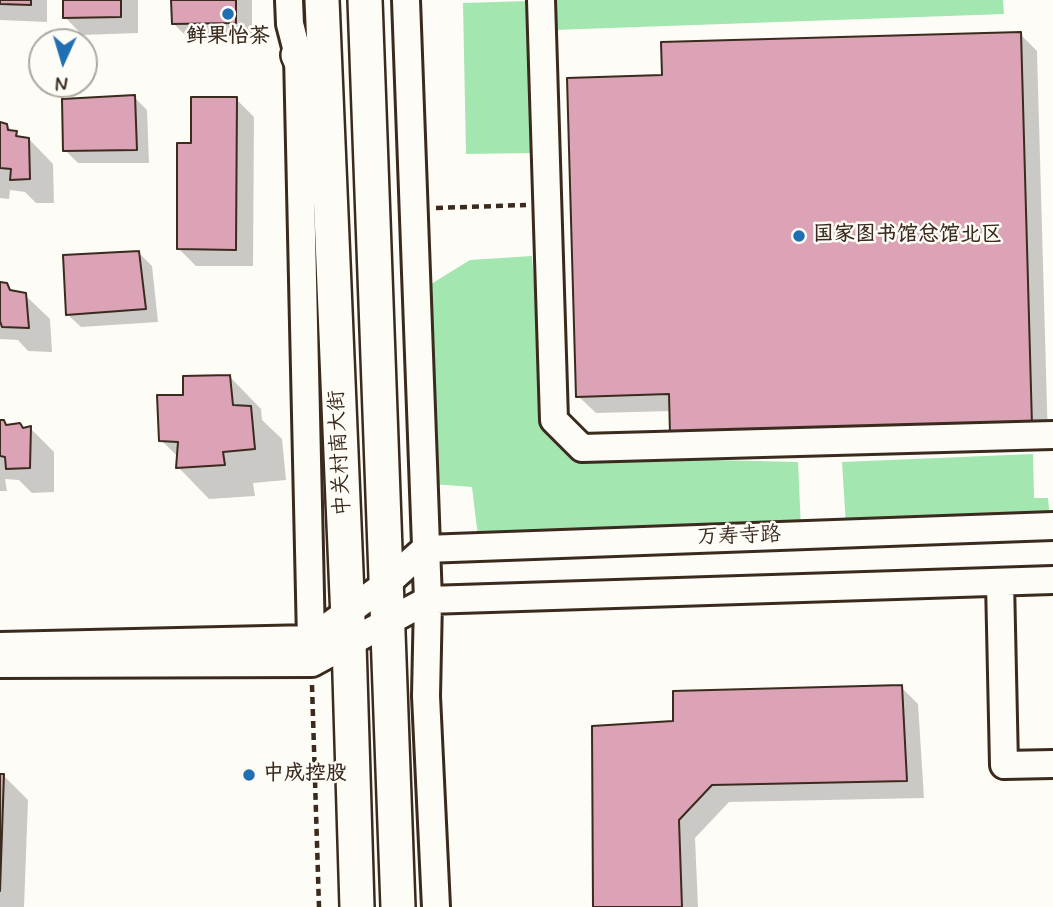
<!DOCTYPE html>
<html>
<head>
<meta charset="utf-8">
<style>
	body { margin:0 }
	#map { position:relative; width:1053px; height:907px; overflow:hidden; background:#fdfcf7; font-family:Mynerve,sans-serif }
	canvas { display:block }
	.north { position:absolute; left:28px; top:28px; width:70px; height:70px; box-sizing:border-box; background:#fdfcf7; border:2px solid #afa8a0; border-radius:50%; rotate:184deg; font-size:19px; font-weight:700; line-height:28px; text-align:center; color:#3b2a1e }
	.north::after { content:''; display:block; margin:auto; width:24px; height:32px; background:#1f6fb2; clip-path:polygon(50% 0,100% 100%,50% 72%,0 100%) }
</style>
</head>
<body>
<div id="map">
<canvas width="1053" height="907"></canvas>
<div class="north">N</div>
</div>
<script>
const c = document.querySelector('canvas').getContext('2d');
c.lineJoin = 'round';
function fill(path, color) {
  c.fillStyle = color;
  c.fill(path, 'evenodd');
}
function toPath(rows) {
  const path = new Path2D();
  for (const r of rows) {
    path.moveTo(r[0], r[1]);
    for (let i = 2; i < r.length; i += 2) path.lineTo(r[i], r[i + 1]);
  }
  return path;
}
function stroke(path, color, width, dash) {
  c.strokeStyle = color;
  c.lineWidth = width;
  c.lineCap = dash ? 'butt' : 'round';
  c.setLineDash(dash || []);
  c.stroke(path);
}
function label(font, color, halo, rows, align = 'center') {
  c.font = font + ' Mynerve,"LXGW WenKai TC",sans-serif';
  c.lineWidth = 5;
  c.setLineDash([]);
  c.textBaseline = 'middle';
  c.strokeStyle = halo;
  c.fillStyle = color;
  for (const [text, x, y, turn = 0] of rows) {
    c.save();
    c.translate(x, y);
    c.rotate((+turn || 0) * Math.PI / 180);
    c.textAlign = isNaN(turn) ? turn : align;
    if (halo) c.strokeText(text, 0, 0);
    c.fillText(text, 0, 0);
    c.restore();
  }
}
fill(toPath([
	[553,0,1003,0,1004,14,554,30],
	[529,1,532,153,466,154,463,3],
	[532,256,545,424,582,457,798,462,801,528,478,537,472,487,432,484,423,289,470,260],
	[1033,454,1034,498,1048,498,1050,519,846,526,842,462]
]), '#a3e6b0');
fill(toPath([
	[0,0,47,0,47,22,0,20],
	[65,0,138,0,138,33,82,35,65,17],
	[173,0,252,0,252,40,191,41,173,23],
	[1020,34,1037,51,1048,442,671,411,596,413,578,396,664,77],
	[134,97,147,110,149,163,78,163,65,150],
	[236,99,254,117,253,266,196,266,179,249,193,145],
	[0,124,6,125,22,139,29,139,53,164,54,203,36,203,25,192,10,190,9,199,0,198],
	[139,253,152,266,158,322,81,327,67,314],
	[0,281,16,293,25,295,50,319,52,352,28,351,18,340,0,339],
	[230,377,261,409,262,420,282,439,286,480,253,483,255,496,209,499,178,467,179,458,161,440,184,397],
	[0,421,8,426,23,429,30,428,54,452,54,492,32,493,19,480,5,479,7,491,0,491],
	[901,687,918,704,924,798,729,802,695,838,698,907,595,907,675,723],
	[0,775,3,775,28,800,24,907,0,907]
]), '#0003');
const building = toPath([
	[0,0,31,0,31,5,0,4,0,0],
	[63,0,121,0,121,17,63,18,63,0],
	[171,0,236,0,236,23,172,24,171,0],
	[1021,32,1032,425,670,435,669,394,576,397,567,78,662,75,661,42,1021,32],
	[135,95,137,150,63,151,62,99,135,95],
	[191,97,237,97,236,250,177,249,177,143,191,143,191,97],
	[0,122,7,124,8,130,17,131,16,136,29,138,30,179,10,180,11,169,0,168,0,122],
	[139,251,146,309,66,315,63,255,139,251],
	[0,282,7,283,10,290,26,293,29,328,2,327,0,321,0,282],
	[230,375,233,405,251,406,255,449,223,452,225,465,176,468,178,442,159,441,157,395,183,395,183,376,230,375],
	[0,420,4,420,6,425,20,423,23,428,31,426,30,468,6,469,5,457,0,456,0,420],
	[902,685,907,781,712,785,679,820,682,907,593,907,592,726,673,721,673,691,902,685],
	[0,774,4,774,0,891,0,774]
]);
fill(building, '#dba3b5');
stroke(building, '#3b2a1e', 2);
const minor = toPath([
	[289,0,290,24,298,55,311,639],
	[406,0,428,600,426,696,436,907],
	[541,0,554,420,582,448,1053,435],
	[1000,582,1004,765,1053,764],
	[0,646,311,639,386,584,425,549,1053,526],
	[0,664,312,663,428,600,1053,580]
]);
const major = toPath([
	[322,0,349,643,357,907],
	[365,0,398,907],
	[298,55,320,103]
]);
stroke(minor, '#3b2a1e', 32);
stroke(major, '#3b2a1e', 38);
stroke(toPath([
	[436,208,526,205],
	[312,685,319,907]
]), '#3b2a1e', 4.5, [7, 5]);
stroke(minor, '#fdfcf7', 26);
stroke(major, '#fdfcf7', 33);
for (const [x, y, r, color] of [
	[228,14,7,"#1f6fb2"],
	[799,236,7,"#1f6fb2"],
	[249,775,7,"#1f6fb2"]
]) {
  const dot = new Path2D();
  dot.arc(x, y, r, 0, 2 * Math.PI);
  c.fillStyle = color;
  c.fill(dot);
  stroke(dot, '#fdfcf7', 2.5);
}
label('bold 21px', '#3b2a1e', '#fdfcf7', [
	["鲜果怡茶",228,38,"center"],
	["国家图书馆总馆北区",813,236],
	["中成控股",263,775]
], 'left');
label('21px', '#3b2a1e', '#fdfcf7', [
	["中关村南大街",341,453,-93],
	["万寿寺路",739,537,-2]
]);
</script>
</body>
</html>
